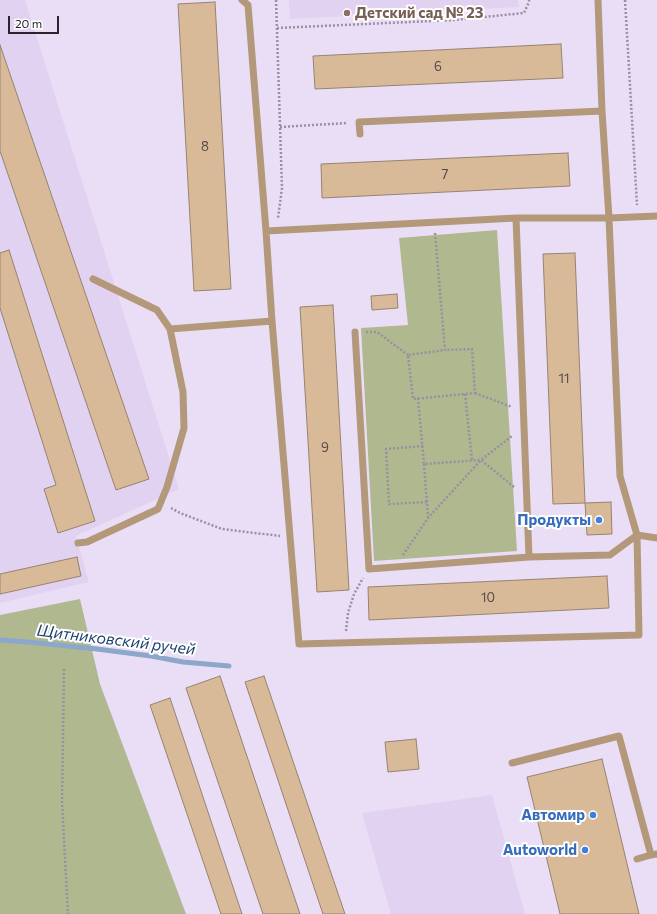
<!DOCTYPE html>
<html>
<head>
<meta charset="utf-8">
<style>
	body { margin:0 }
	#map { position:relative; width:657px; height:914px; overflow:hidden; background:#eadef7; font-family:Commissioner,sans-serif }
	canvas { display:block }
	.scale { position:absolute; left:8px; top:16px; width:51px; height:18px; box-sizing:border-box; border:2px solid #29242e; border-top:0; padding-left:5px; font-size:12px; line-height:14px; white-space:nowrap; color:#29242e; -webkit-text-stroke:3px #fff; paint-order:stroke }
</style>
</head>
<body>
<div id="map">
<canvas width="657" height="914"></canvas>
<div class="scale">20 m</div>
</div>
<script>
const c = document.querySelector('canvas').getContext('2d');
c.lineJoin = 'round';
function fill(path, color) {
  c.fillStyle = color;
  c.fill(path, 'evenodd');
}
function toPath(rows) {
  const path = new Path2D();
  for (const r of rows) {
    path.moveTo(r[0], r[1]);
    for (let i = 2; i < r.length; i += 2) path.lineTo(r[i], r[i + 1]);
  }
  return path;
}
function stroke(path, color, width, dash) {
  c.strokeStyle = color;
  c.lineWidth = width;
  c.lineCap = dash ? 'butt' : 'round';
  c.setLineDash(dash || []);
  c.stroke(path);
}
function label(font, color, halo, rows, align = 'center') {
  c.font = font + ' Commissioner,sans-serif';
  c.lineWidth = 4;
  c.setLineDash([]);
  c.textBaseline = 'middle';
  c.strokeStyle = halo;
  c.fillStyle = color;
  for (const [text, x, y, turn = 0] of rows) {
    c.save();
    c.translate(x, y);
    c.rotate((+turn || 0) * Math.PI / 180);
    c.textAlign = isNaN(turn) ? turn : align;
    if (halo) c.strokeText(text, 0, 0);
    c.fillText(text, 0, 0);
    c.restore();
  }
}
fill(toPath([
	[0,0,25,0,179,489,76,536,89,582,0,603],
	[289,0,518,0,519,7,290,19],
	[492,795,525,914,391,914,362,813]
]), '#e2d2f2');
fill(toPath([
	[497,230,517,551,374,561,361,328,408,325,399,238],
	[80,599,100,684,186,914,0,914,0,615]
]), '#b0b890');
stroke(toPath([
	[0,640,28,642,97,649,151,656,183,662,229,666]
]), '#8ca7ca', 5);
const building = toPath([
	[215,2,231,289,194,291,178,4,215,2],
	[561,44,563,78,315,89,313,56,561,44],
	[0,45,149,479,116,490,0,151,0,45],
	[568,153,570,186,322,198,321,164,568,153],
	[9,250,95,521,58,533,44,489,56,485,0,308,0,253,9,250],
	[575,253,585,503,553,504,543,254,575,253],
	[397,294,398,308,372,310,371,296,397,294],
	[333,305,349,590,317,592,300,307,333,305],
	[611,502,612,534,587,535,585,503,611,502],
	[77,557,81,576,0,594,0,574,77,557],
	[607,576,609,608,369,620,368,587,607,576],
	[220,676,300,914,263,914,186,688,220,676],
	[264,676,345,914,323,914,245,682,264,676],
	[170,698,242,914,221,914,150,705,170,698],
	[416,739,419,769,388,772,385,742,416,739],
	[602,759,639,914,560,914,527,777,602,759]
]);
fill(building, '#d9ba98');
stroke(building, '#95836f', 1);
stroke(toPath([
	[276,0,282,188,278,218],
	[625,0,637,205],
	[277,28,454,20,524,13,529,2,529,0],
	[280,127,347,123],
	[435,233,445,350,408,355,413,399,475,393,472,349,445,350],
	[366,332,377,332,408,355],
	[475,393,512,407],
	[465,394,472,460],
	[418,398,424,464,481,460,514,487],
	[423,446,386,449,389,504,427,502],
	[424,464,428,517],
	[171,508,180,513,222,529,280,536],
	[403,555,428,518,481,460,512,436],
	[346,631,348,613,354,594,363,578],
	[64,669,62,801,68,914]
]), '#988fa1', 2.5, [2, 2]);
stroke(toPath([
	[242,0,248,5,266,231,272,321,299,644,639,635,637,535,610,555,529,557,516,218,609,218,657,216],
	[598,0,602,111,609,218,620,476,637,535,657,538],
	[360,134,359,122,602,111],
	[266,231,516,218],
	[170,329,272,321],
	[355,332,369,569,529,557],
	[78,543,87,542,158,509,167,487,184,428,183,392,170,329,157,310,93,279],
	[512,763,619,736,651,855,657,854],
	[637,859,651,855]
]), '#b3997a', 7);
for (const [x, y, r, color] of [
	[347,13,4,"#8d6e63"],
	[599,520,4,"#3f7fe0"],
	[593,815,4,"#3f7fe0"],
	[585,850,4,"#3f7fe0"]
]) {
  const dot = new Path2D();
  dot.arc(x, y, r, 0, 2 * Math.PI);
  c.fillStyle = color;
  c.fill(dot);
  stroke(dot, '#fff', 1.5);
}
label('13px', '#554a48', null, [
	["6",438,67],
	["8",205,147],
	["7",445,175],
	["11",564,379],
	["9",325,448],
	["10",488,598]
]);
label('bold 15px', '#785e54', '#fff', [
	["Детский сад № 23",355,13]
], 'left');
label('bold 15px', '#366cbe', '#fff', [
	["Продукты",591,520],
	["Автомир",585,815],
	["Autoworld",577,850]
], 'right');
label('italic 16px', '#1d4270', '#fff', [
	["Щитниковский ручей",116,640,7]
]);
</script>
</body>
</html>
